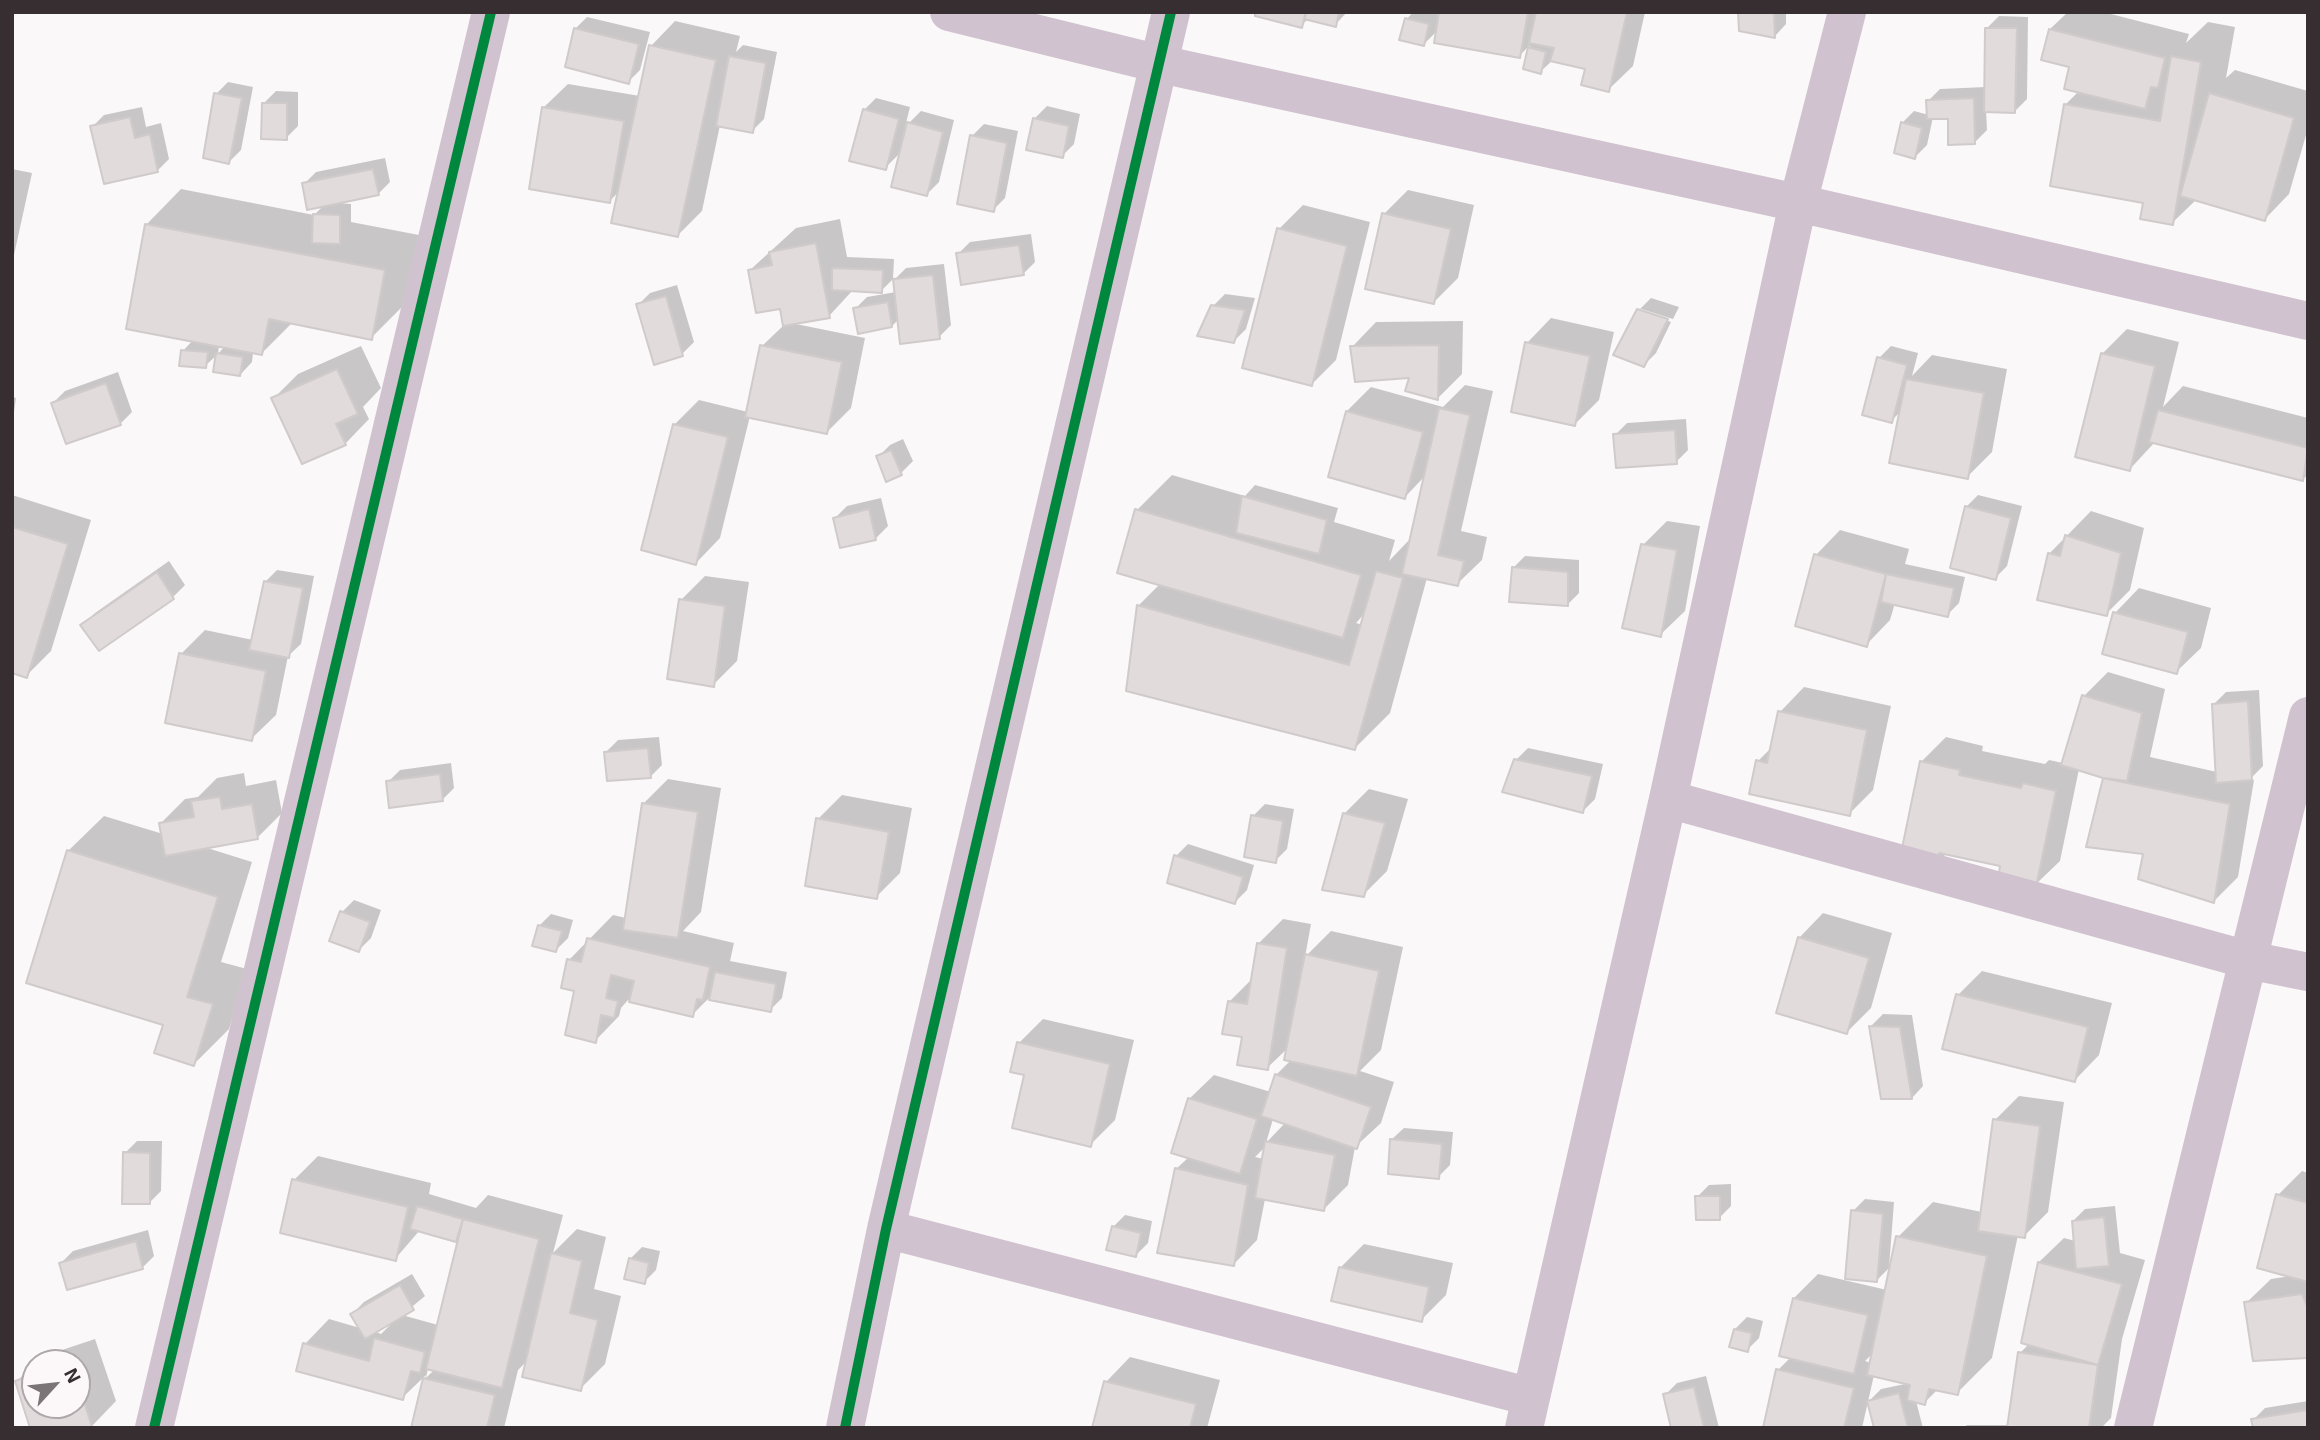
<!DOCTYPE html>
<html>
<head>
<meta charset="utf-8">
<style>
	body { margin:0 }
	#map { position:relative; width:2320px; height:1440px; overflow:hidden; background:#fbf8f9; font-family:"Exo 2",sans-serif }
	canvas { display:block }
	.frame { position:absolute; inset:0; border:14px solid #362e31; pointer-events:none }
	.north { position:absolute; left:21px; top:1349px; width:70px; height:70px; box-sizing:border-box; background:#fcf7f9; border:2px solid #ada7a9; border-radius:50%; rotate:63deg; font-size:19px; font-weight:700; line-height:28px; text-align:center; color:#362e31 }
	.north::after { content:''; display:block; margin:auto; width:24px; height:32px; background:#7b7577; clip-path:polygon(50% 0,100% 100%,50% 72%,0 100%) }
</style>
</head>
<body>
<div id="map">
<canvas width="2320" height="1440"></canvas>
<div class="frame"></div>
<div class="north">N</div>
</div>
<script>
const c = document.querySelector('canvas').getContext('2d');
c.lineJoin = 'round';
function fill(path, color) {
  c.fillStyle = color;
  c.fill(path, 'evenodd');
}
function toPath(rows) {
  const path = new Path2D();
  for (const r of rows) {
    path.moveTo(r[0], r[1]);
    for (let i = 2; i < r.length; i += 2) path.lineTo(r[i], r[i + 1]);
  }
  return path;
}
function stroke(path, color, width, dash) {
  c.strokeStyle = color;
  c.lineWidth = width;
  c.lineCap = dash ? 'butt' : 'round';
  c.setLineDash(dash || []);
  c.stroke(path);
}
fill(toPath([
	[1257,12,1347,12,1335,25,1309,18,1301,26],
	[1413,12,1645,12,1633,66,1608,90,1587,68,1553,60,1540,72,1525,68,1530,45,1519,56,1438,30,1424,44,1407,19],
	[1740,12,1786,12,1786,24,1775,36],
	[2068,12,2103,12,2189,34,2186,43,2208,22,2235,27,2226,78,2235,70,2308,91,2308,128,2289,194,2265,219,2197,199,2172,223,2145,201,2066,104,2079,91,2071,65,2050,29],
	[1999,16,2028,17,2027,99,2015,111,1986,110,1987,130,1975,142,1949,117,1933,117,1927,145,1915,157,1902,123,1914,111,1929,115,1928,101,1940,89,1986,87,1987,28],
	[587,17,650,32,640,70,628,82,575,29],
	[675,21,740,36,736,52,743,45,777,52,764,119,752,131,720,125,702,211,678,235,620,190,610,201,543,108,568,84,640,96,651,46],
	[228,82,253,87,241,150,229,162,216,94],
	[276,91,298,92,298,126,286,138,264,103],
	[876,98,910,107,905,127,921,111,954,120,939,182,927,194,902,151,885,168,864,110],
	[1047,106,1080,114,1074,144,1062,156,1035,118],
	[142,107,146,127,161,123,169,159,157,171,92,127,104,115],
	[984,124,1018,131,1005,198,993,210,972,136],
	[385,158,390,182,378,194,339,203,351,204,351,222,419,235,406,303,371,338,293,322,262,353,253,352,252,362,240,375,218,354,225,346,219,345,218,354,205,366,183,351,193,340,146,225,181,189,314,215,324,205,304,184,316,172],
	[12,169,32,173,12,264],
	[1408,190,1474,205,1458,278,1434,302,1384,214],
	[1303,205,1370,222,1336,360,1312,384,1279,229],
	[840,219,847,257,894,259,893,279,881,291,853,290,829,316,791,323,865,338,851,408,827,432,750,416,720,538,696,563,675,424,699,400,748,412,762,346,785,324,781,307,750,270,796,228],
	[1031,234,1035,262,1023,274,958,254,970,242],
	[944,264,951,325,939,337,899,319,892,326,855,309,867,297,896,292,894,280,906,268],
	[677,285,694,342,682,354,638,305,650,293],
	[1225,294,1255,298,1246,329,1234,341,1213,306],
	[1651,298,1679,307,1673,319,1641,309,1641,312,1671,322,1656,353,1644,365,1639,310],
	[1551,318,1614,332,1599,400,1575,424,1527,343],
	[1463,321,1462,374,1438,398,1411,376,1352,347,1376,322],
	[2127,329,2179,342,2163,407,2183,386,2308,418,2308,475,2303,479,2155,442,2130,469,2102,354],
	[361,346,381,388,363,407,369,419,345,444,273,399,298,374],
	[1891,346,1918,353,1912,376,1932,355,2007,369,1992,452,1967,477,1902,410,1891,421,1879,358],
	[118,372,132,412,120,424,53,403,65,391],
	[1465,385,1493,391,1461,531,1487,537,1482,560,1457,584,1427,578,1390,713,1355,748,1128,690,1139,605,1161,583,1137,510,1172,475,1245,496,1255,485,1338,508,1334,522,1395,540,1389,561,1411,538,1425,476,1405,497,1347,411,1371,387,1443,407],
	[1366,612,1363,625,1356,623],
	[12,397,16,398,12,426],
	[1686,419,1688,450,1676,462,1615,435,1627,423],
	[903,439,913,461,901,473,878,457,890,445],
	[12,495,91,520,51,651,26,676,12,671],
	[1978,495,2022,506,2007,566,1995,578,1966,507],
	[881,498,888,526,876,538,835,518,847,506],
	[2091,511,2144,528,2130,590,2106,614,2049,554],
	[1667,521,1700,526,1685,611,1660,635,1643,545],
	[1840,530,1909,549,1905,564,1965,577,1959,603,1947,615,1895,603,1890,620,1866,645,1816,555],
	[1525,556,1579,560,1579,593,1567,605,1513,568],
	[169,561,185,585,173,597,99,649,83,625,95,613],
	[277,570,314,576,301,644,288,656,276,715,251,739,181,654,205,630,253,640,265,582],
	[705,576,749,582,737,661,713,685,681,600],
	[2139,588,2211,608,2201,648,2176,672,2115,613],
	[2108,672,2165,689,2150,757,2217,772,2214,704,2226,692,2259,690,2263,766,2250,779,2254,780,2238,877,2214,901,2146,853,2088,845,2106,777,2079,769,2060,861,2035,885,2002,865,1947,853,1936,864,1921,762,1946,737,1983,746,1982,751,2045,764,2049,760,2063,763,2084,696],
	[1804,687,1891,706,1873,790,1849,814,1758,761,1772,747,1780,712],
	[659,737,662,765,650,777,606,752,618,740],
	[1528,748,1603,764,1595,799,1583,811,1516,760],
	[451,763,454,788,442,800,388,782,400,770],
	[244,773,246,786,276,780,282,813,257,838,204,847,252,862,221,962,247,969,229,1029,194,1064,165,1024,68,851,104,816,163,834,161,823,185,799,198,797,217,778],
	[668,779,721,788,701,912,683,931,734,943,730,961,787,972,782,998,770,1010,709,998,692,1015,628,1000,621,1008,619,1016,595,1041,569,960,613,915,626,918,644,803],
	[1369,789,1408,799,1387,871,1363,895,1324,888,1345,813],
	[842,795,912,808,900,873,876,897,818,819],
	[1265,804,1294,809,1287,849,1275,861,1253,816],
	[1188,844,1254,865,1247,890,1235,902,1176,856],
	[354,900,381,910,371,938,359,950,342,912],
	[1823,913,1892,933,1871,1008,1847,1032,1799,938],
	[551,914,573,920,568,938,556,950,539,926],
	[1283,919,1311,924,1305,957,1331,931,1403,947,1381,1050,1360,1071,1394,1082,1381,1123,1355,1147,1348,1185,1323,1210,1265,1199,1257,1240,1233,1265,1176,1169,1189,1157,1189,1099,1214,1075,1271,1092,1276,1075,1291,1060,1288,1048,1267,1068,1244,1036,1229,1002,1253,978,1258,944],
	[1273,1119,1285,1123,1266,1143],
	[1266,1146,1264,1159,1255,1157],
	[1982,971,2112,1003,2099,1055,2075,1080,1958,995],
	[1883,1014,1912,1015,1923,1086,1912,1098,1871,1026],
	[1043,1019,1134,1040,1115,1120,1090,1145,1026,1074,1019,1043],
	[2019,1096,2064,1102,2048,1212,2024,1236,2018,1235,1992,1358,1957,1393,1938,1389,1924,1403,1916,1401,1923,1428,1875,1428,1869,1401,1881,1389,1910,1383,1874,1375,1862,1428,1764,1428,1778,1370,1791,1357,1794,1298,1818,1274,1887,1290,1898,1237,1933,1202,1982,1212,1995,1120],
	[1874,1352,1871,1363,1865,1361],
	[1404,1128,1453,1132,1450,1165,1438,1177,1391,1140],
	[137,1141,162,1141,161,1191,149,1203,125,1153],
	[318,1156,431,1183,429,1194,476,1208,488,1195,563,1215,553,1253,577,1229,606,1237,594,1289,621,1296,605,1364,580,1389,528,1360,518,1370,504,1428,413,1428,426,1375,402,1398,305,1344,329,1319,360,1328,352,1314,364,1302,412,1274,425,1296,402,1315,438,1325,460,1235,455,1240,420,1230,395,1259,294,1180],
	[393,1322,381,1334,374,1331],
	[428,1368,435,1369,426,1378],
	[2302,1171,2308,1173,2308,1356,2246,1303,2271,1279,2291,1276,2278,1195],
	[1731,1184,1731,1206,1719,1218,1697,1197,1709,1185],
	[1865,1199,1894,1202,1889,1268,1877,1280,1853,1211],
	[2115,1206,2120,1253,2145,1260,2122,1339,2111,1418,2101,1428,1964,1428,1967,1425,2010,1425,2020,1353,2030,1343,2039,1262,2064,1238,2075,1241,2073,1221,2085,1209],
	[1125,1215,1152,1221,1148,1243,1136,1255,1113,1227],
	[148,1230,154,1256,142,1268,61,1263,73,1251],
	[1364,1244,1453,1263,1446,1295,1421,1320,1340,1268],
	[642,1247,660,1251,656,1270,644,1282,630,1259],
	[1747,1317,1763,1321,1759,1338,1747,1350,1735,1329],
	[95,1339,116,1401,92,1426,85,1428,32,1428,17,1381,35,1363,35,1405,77,1405,77,1363,35,1363,41,1357],
	[1130,1357,1220,1380,1207,1428,1094,1428,1106,1382],
	[1706,1376,1719,1428,1673,1428,1665,1395,1677,1383],
	[2308,1401,2308,1428,2253,1420,2265,1408]
]), '#0003');
const building = toPath([
	[1255,12,1306,12,1302,28,1255,16,1255,12],
	[1306,12,1339,12,1336,27,1304,19,1306,12],
	[1439,12,1528,12,1520,58,1434,43,1439,12],
	[1536,12,1627,12,1609,92,1581,85,1585,69,1550,61,1554,48,1529,43,1536,12],
	[1738,12,1774,12,1775,38,1739,31,1738,12],
	[1405,18,1429,24,1424,46,1399,40,1405,18],
	[574,28,639,44,629,84,565,67,574,28],
	[1985,28,2017,28,2015,113,1984,112,1985,28],
	[2049,29,2165,58,2158,88,2151,87,2145,109,2064,89,2069,67,2041,60,2049,29],
	[649,45,716,60,678,237,611,223,649,45],
	[1528,47,1546,52,1541,74,1523,69,1528,47],
	[729,56,766,63,753,133,716,126,729,56],
	[2171,56,2201,62,2173,225,2140,219,2143,203,2050,186,2064,104,2160,121,2171,56],
	[214,93,242,98,229,164,203,158,214,93],
	[2209,93,2294,118,2265,221,2180,196,2209,93],
	[1974,98,1975,144,1948,145,1948,119,1927,119,1926,100,1974,98],
	[262,103,287,103,287,140,261,139,262,103],
	[542,107,624,121,610,203,529,189,542,107],
	[863,109,899,119,886,170,849,161,863,109],
	[130,117,135,138,150,134,158,172,104,184,90,126,130,117],
	[1033,118,1069,126,1063,158,1026,150,1033,118],
	[907,122,943,132,927,196,891,187,907,122],
	[1901,122,1922,128,1915,159,1894,153,1901,122],
	[970,135,1007,143,994,212,957,204,970,135],
	[373,169,379,195,307,210,302,183,373,169],
	[1382,213,1451,229,1434,304,1365,289,1382,213],
	[313,214,340,215,340,244,312,243,313,214],
	[145,224,385,270,372,340,269,319,262,355,126,329,145,224],
	[1277,228,1347,246,1312,386,1242,368,1277,228],
	[816,243,830,318,783,326,780,309,756,313,748,270,772,265,769,252,816,243],
	[1019,245,1024,275,961,285,956,253,1019,245],
	[832,268,883,270,882,293,832,290,832,268],
	[933,275,940,339,900,344,893,279,933,275],
	[666,296,683,356,654,365,636,304,666,296],
	[888,302,892,327,858,334,853,308,888,302],
	[1211,305,1245,310,1234,343,1197,336,1211,305],
	[1637,309,1668,319,1644,367,1613,355,1637,309],
	[1525,342,1590,356,1575,426,1511,412,1525,342],
	[760,345,842,362,827,434,745,417,760,345],
	[1439,345,1438,400,1405,391,1409,378,1355,382,1350,346,1439,345],
	[181,350,208,352,206,368,179,366,181,350],
	[216,353,243,357,240,376,213,372,216,353],
	[2101,353,2155,366,2130,471,2075,457,2101,353],
	[1877,357,1907,365,1892,423,1862,415,1877,357],
	[337,369,358,414,336,424,346,445,302,464,271,398,337,369],
	[1906,379,1984,393,1968,479,1889,463,1906,379],
	[106,383,121,425,66,444,51,403,106,383],
	[1439,408,1470,415,1438,555,1464,561,1458,586,1402,574,1439,408],
	[2158,410,2308,448,2303,481,2149,442,2158,410],
	[1346,411,1423,432,1405,499,1328,477,1346,411],
	[673,424,728,437,696,565,641,550,673,424],
	[1675,430,1677,464,1616,468,1613,434,1675,430],
	[891,450,902,475,886,482,876,456,891,450],
	[1242,496,1327,520,1319,554,1236,533,1242,496],
	[1965,506,2011,518,1996,580,1950,568,1965,506],
	[869,509,876,540,840,548,833,518,869,509],
	[1135,509,1361,575,1343,638,1117,573,1135,509],
	[12,527,68,544,27,678,12,673,12,527],
	[2065,535,2121,553,2107,616,2037,600,2048,553,2060,556,2065,535],
	[1641,544,1677,550,1661,637,1622,628,1641,544],
	[1814,554,1886,574,1867,647,1795,626,1814,554],
	[1512,567,1568,572,1568,606,1509,602,1512,567],
	[1376,571,1403,578,1355,750,1126,691,1137,605,1349,665,1376,571],
	[157,572,174,599,99,651,80,625,157,572],
	[1886,574,1954,588,1948,617,1881,602,1886,574],
	[264,581,303,588,289,658,249,650,264,581],
	[679,599,725,606,714,687,667,679,679,599],
	[2113,612,2188,632,2177,674,2102,654,2113,612],
	[179,653,266,671,252,741,165,723,179,653],
	[2082,695,2142,713,2127,781,2103,778,2061,765,2082,695],
	[2248,701,2252,780,2216,783,2212,704,2248,701],
	[1778,711,1867,730,1850,816,1749,794,1756,760,1767,763,1778,711],
	[648,748,651,778,607,781,604,752,648,748],
	[1514,759,1592,776,1583,813,1502,792,1514,759],
	[1920,761,1960,770,1959,775,2021,788,2023,783,2056,791,2036,887,1998,879,2000,866,1939,853,1937,866,1900,858,1920,761],
	[440,774,443,801,389,808,386,781,440,774],
	[2103,778,2230,804,2214,903,2138,879,2143,854,2086,847,2103,778],
	[220,797,222,809,252,804,258,839,165,856,159,823,194,817,191,801,220,797],
	[642,803,698,812,678,938,623,930,642,803],
	[1343,813,1385,823,1364,897,1322,890,1343,813],
	[1251,815,1283,821,1276,863,1244,857,1251,815],
	[816,818,889,832,877,899,805,886,816,818],
	[67,850,218,897,187,997,213,1004,194,1066,154,1053,163,1025,26,983,67,850],
	[1174,855,1243,877,1235,904,1167,883,1174,855],
	[340,911,370,922,359,952,329,941,340,911],
	[538,925,562,931,556,952,532,946,538,925],
	[1798,937,1869,958,1847,1034,1776,1013,1798,937],
	[587,938,710,967,703,1000,697,999,693,1017,629,1002,634,981,611,975,606,998,618,1001,614,1018,601,1015,596,1043,565,1035,574,991,561,988,567,959,581,962,587,938],
	[1257,943,1287,948,1268,1070,1237,1065,1242,1037,1222,1034,1228,1001,1247,1004,1257,943],
	[1305,954,1379,971,1357,1076,1284,1060,1305,954],
	[715,972,776,984,771,1012,709,1000,715,972],
	[1956,994,2088,1027,2075,1082,1942,1049,1956,994],
	[1869,1026,1900,1027,1912,1099,1881,1099,1869,1026],
	[1017,1042,1110,1064,1091,1147,1012,1128,1024,1075,1010,1072,1017,1042],
	[1275,1074,1371,1107,1357,1149,1261,1116,1275,1074],
	[1188,1098,1257,1119,1240,1174,1171,1153,1188,1098],
	[1993,1119,2040,1126,2025,1238,1978,1231,1993,1119],
	[1390,1139,1442,1144,1439,1179,1388,1174,1390,1139],
	[1265,1141,1335,1155,1324,1211,1255,1198,1265,1141],
	[123,1152,150,1153,150,1204,122,1204,123,1152],
	[1175,1168,1248,1185,1234,1266,1157,1253,1175,1168],
	[292,1179,408,1207,396,1261,280,1233,292,1179],
	[2276,1194,2308,1203,2308,1282,2257,1268,2276,1194],
	[1695,1196,1720,1196,1720,1220,1696,1220,1695,1196],
	[417,1206,463,1219,456,1242,410,1229,417,1206],
	[1851,1210,1883,1214,1877,1282,1845,1279,1851,1210],
	[2104,1217,2109,1266,2076,1269,2072,1221,2104,1217],
	[463,1219,539,1239,502,1388,426,1369,463,1219],
	[1112,1226,1141,1233,1136,1257,1106,1250,1112,1226],
	[1896,1236,1987,1256,1958,1395,1929,1389,1925,1405,1907,1400,1910,1385,1867,1375,1896,1236],
	[136,1241,143,1269,67,1290,59,1263,136,1241],
	[551,1253,582,1261,570,1313,598,1320,581,1391,522,1377,551,1253],
	[629,1258,649,1263,645,1284,624,1279,629,1258],
	[2038,1262,2122,1284,2098,1365,2021,1343,2038,1262],
	[1339,1267,1429,1287,1422,1322,1331,1301,1339,1267],
	[400,1285,414,1310,365,1339,350,1314,400,1285],
	[2302,1294,2308,1309,2308,1358,2253,1361,2244,1302,2302,1294],
	[1793,1298,1868,1315,1854,1374,1779,1356,1793,1298],
	[1734,1329,1752,1333,1748,1352,1729,1347,1734,1329],
	[374,1338,425,1352,420,1373,411,1371,403,1400,296,1371,303,1343,369,1361,374,1338],
	[2018,1352,2098,1365,2089,1428,2007,1428,2018,1352],
	[1776,1369,1854,1388,1844,1428,1763,1428,1776,1369],
	[35,1374,35,1405,77,1405,77,1380,92,1427,30,1428,15,1381,35,1374],
	[423,1378,495,1395,487,1428,411,1428,423,1378],
	[1104,1381,1196,1404,1190,1428,1092,1428,1104,1381],
	[1694,1387,1704,1428,1671,1428,1663,1394,1694,1387],
	[1899,1393,1908,1428,1874,1428,1867,1401,1899,1393],
	[2308,1410,2308,1428,2253,1428,2251,1419,2308,1410]
]);
fill(building, '#e1dbdb');
stroke(building, '#d0cacb', 2);
stroke(toPath([
	[949,12,1160,64,1798,203,2308,321],
	[1668,799,2248,960,2308,972],
	[886,1229,1531,1397],
	[154,1428,491,12],
	[845,1428,886,1229,1171,12],
	[1524,1428,1668,799,1798,203,1847,12],
	[2133,1428,2308,716]
]), '#d0c2ce', 38);
stroke(toPath([
	[154,1428,491,12],
	[845,1428,886,1229,1171,12]
]), '#00873e', 10);
</script>
</body>
</html>
